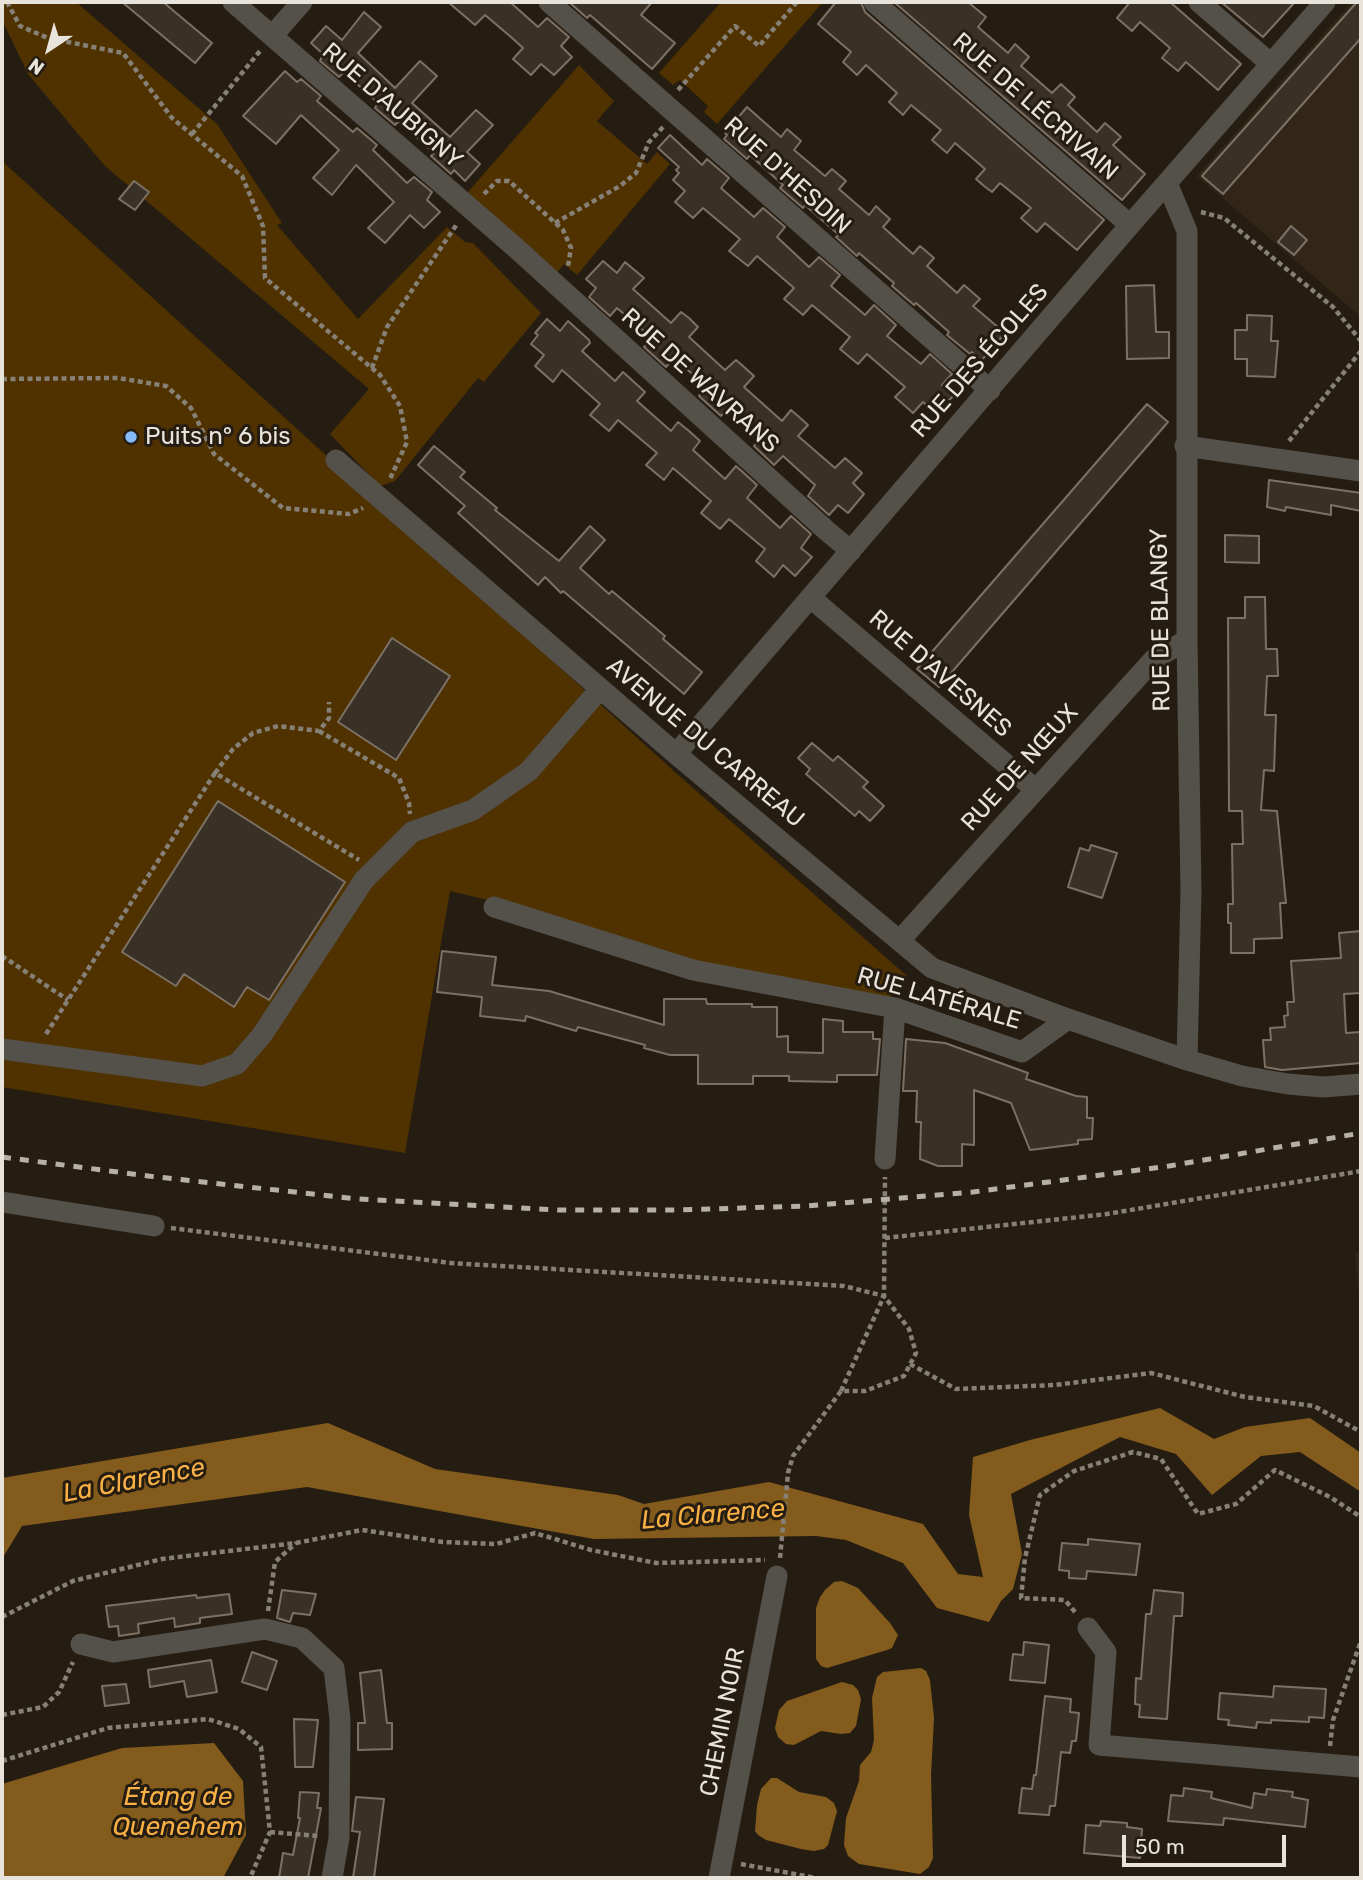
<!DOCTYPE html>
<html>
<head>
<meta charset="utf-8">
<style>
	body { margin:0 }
	#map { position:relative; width:1363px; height:1880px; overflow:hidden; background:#261d12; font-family:Rubik,sans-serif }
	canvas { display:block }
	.frame { position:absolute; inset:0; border:4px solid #e8e3db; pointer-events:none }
	.north { position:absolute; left:14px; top:14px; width:70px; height:70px; -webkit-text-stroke:5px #261d12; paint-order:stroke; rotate:216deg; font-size:19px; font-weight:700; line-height:28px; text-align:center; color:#e8e3db }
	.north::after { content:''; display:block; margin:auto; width:24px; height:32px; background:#e8e3db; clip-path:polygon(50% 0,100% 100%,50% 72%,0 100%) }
	.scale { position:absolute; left:1122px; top:1835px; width:164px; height:32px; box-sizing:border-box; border:4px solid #e8e3db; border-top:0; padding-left:9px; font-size:21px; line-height:24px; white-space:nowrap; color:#e8e3db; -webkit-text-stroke:5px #261d12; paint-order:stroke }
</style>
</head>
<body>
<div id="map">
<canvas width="1363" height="1880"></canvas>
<div class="frame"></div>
<div class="north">N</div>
<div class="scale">50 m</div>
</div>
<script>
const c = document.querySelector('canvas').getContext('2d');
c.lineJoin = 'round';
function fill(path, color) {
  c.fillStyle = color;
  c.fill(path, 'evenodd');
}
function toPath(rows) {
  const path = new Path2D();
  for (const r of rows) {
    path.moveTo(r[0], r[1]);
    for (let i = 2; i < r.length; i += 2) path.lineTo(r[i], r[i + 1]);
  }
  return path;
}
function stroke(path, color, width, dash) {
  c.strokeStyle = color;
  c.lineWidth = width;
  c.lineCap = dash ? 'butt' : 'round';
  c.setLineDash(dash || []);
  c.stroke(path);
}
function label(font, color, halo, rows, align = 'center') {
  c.font = font + ' Rubik,sans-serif';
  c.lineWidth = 6;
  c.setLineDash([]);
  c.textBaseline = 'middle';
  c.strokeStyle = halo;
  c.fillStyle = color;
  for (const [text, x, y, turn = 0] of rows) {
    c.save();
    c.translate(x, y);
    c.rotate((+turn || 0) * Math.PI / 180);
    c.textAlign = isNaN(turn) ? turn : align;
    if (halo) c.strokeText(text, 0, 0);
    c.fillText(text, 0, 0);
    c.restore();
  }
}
fill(toPath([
	[1352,2,1361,2,1361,317,1197,176],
	[1361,1252,1361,1320,1355,1253]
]), '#322616');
fill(toPath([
	[2,2,76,2,217,124,282,223,277,225,358,319,447,227,465,242,473,243,541,313,484,382,478,378,395,481,380,486,330,434,369,389,105,166,28,74,2,20],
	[721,2,823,2,717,124,704,112,708,106,680,80,673,85,659,73],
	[579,65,614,101,597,121,647,164,657,152,670,164,577,275,564,264,555,275,467,193],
	[2,161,676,773,907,976,883,1006,695,979,492,901,450,891,405,1153,2,1087]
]), '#4f3200');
fill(toPath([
	[1160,1408,1214,1439,1245,1427,1310,1418,1361,1453,1361,1492,1300,1452,1261,1456,1212,1495,1176,1454,1120,1437,1011,1494,1022,1554,1013,1589,1001,1601,989,1622,937,1608,903,1563,846,1540,816,1536,594,1539,307,1487,22,1526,2,1559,2,1478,328,1423,435,1469,618,1495,644,1504,769,1482,923,1524,958,1574,983,1577,969,1515,973,1457,1030,1440],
	[842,1581,858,1588,890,1623,898,1635,892,1648,887,1650,827,1668,821,1666,816,1659,816,1608,820,1597,825,1590,834,1582],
	[921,1668,926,1671,930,1680,934,1718,931,1775,933,1858,929,1867,920,1874,859,1864,848,1856,844,1845,846,1818,859,1781,860,1765,871,1752,874,1740,872,1698,877,1677,883,1672],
	[842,1682,853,1685,858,1690,861,1699,856,1726,850,1733,841,1734,821,1731,794,1745,786,1744,778,1737,775,1728,779,1710,787,1701],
	[214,1743,243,1781,246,1835,223,1878,2,1878,2,1784,122,1748],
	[771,1778,777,1778,799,1792,826,1797,834,1803,837,1811,828,1845,824,1849,814,1851,801,1849,766,1840,758,1835,755,1831,757,1805,761,1789]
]), '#835b1d');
const building = toPath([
	[122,2,163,2,212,43,195,63,122,2],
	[448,2,510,2,538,27,547,18,569,37,561,46,572,57,554,75,541,64,531,75,513,59,523,48,511,37,485,15,475,25,448,2],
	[569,2,652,2,641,15,675,43,652,69,590,15,587,18,569,2],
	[836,2,861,2,865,12,1104,220,1077,250,1045,223,1037,232,1021,218,1031,208,1000,183,992,192,984,186,976,179,985,169,955,143,947,153,940,147,932,140,941,130,911,105,903,115,889,102,897,93,866,65,857,75,843,62,851,52,818,24,836,2],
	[894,2,968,2,986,17,978,27,1008,53,1015,44,1029,57,1021,66,1052,93,1061,84,1075,97,1068,105,1097,132,1105,123,1121,137,1113,145,1145,174,1122,200,894,2],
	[1130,2,1170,2,1241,64,1218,90,1186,62,1178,71,1162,58,1170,48,1140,22,1132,31,1117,18,1130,2],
	[1221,2,1295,2,1263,37,1221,2],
	[1357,2,1361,2,1361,38,1223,194,1202,176,1357,2],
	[364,12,381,27,358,53,395,88,420,61,437,76,412,103,450,137,476,110,493,125,467,152,480,164,465,181,454,170,451,174,431,156,434,153,399,121,395,125,375,108,378,103,344,72,339,77,320,61,323,54,311,43,319,34,326,26,342,40,364,12],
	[285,71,297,82,301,79,321,96,317,101,353,132,357,128,377,145,373,150,407,183,414,177,432,192,427,200,440,212,424,228,410,215,385,243,368,228,394,202,356,165,332,195,313,178,339,150,301,115,276,144,243,116,285,71],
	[747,107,781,137,787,129,801,141,794,150,825,176,832,169,846,181,839,189,869,215,876,206,882,212,890,219,883,227,913,254,920,246,934,258,927,266,957,293,964,285,980,299,973,306,1005,333,981,361,972,352,970,354,947,335,949,332,916,303,914,305,892,286,894,283,859,253,857,256,836,237,839,235,805,205,803,208,780,188,783,185,750,155,747,159,724,139,727,135,725,133,747,107],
	[670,135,702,165,707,159,729,178,721,188,754,217,763,208,785,227,777,237,809,267,819,257,840,275,831,286,865,315,874,305,896,325,887,336,921,364,930,354,952,374,942,385,954,395,943,407,935,413,923,402,913,413,895,397,905,387,867,354,858,364,840,349,850,337,812,305,803,315,784,299,794,288,757,256,748,266,729,251,740,239,728,229,703,208,693,218,675,202,685,191,673,180,679,173,676,170,679,167,658,148,670,135],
	[134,181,149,192,135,210,119,199,134,181],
	[1291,226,1307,240,1294,255,1278,242,1291,226],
	[603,261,617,273,625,262,644,278,633,289,671,323,681,312,689,318,698,327,689,337,725,370,736,360,743,366,754,376,744,387,782,421,791,410,798,416,808,425,798,436,835,468,845,458,862,473,853,483,864,494,848,513,838,505,829,515,808,496,815,485,783,456,774,465,754,446,761,436,728,407,721,416,699,396,707,387,690,372,674,358,666,367,644,347,652,338,617,308,610,316,589,297,596,288,586,279,603,261],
	[1154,285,1156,332,1169,332,1169,358,1127,359,1126,286,1154,285],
	[1247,315,1272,316,1271,341,1278,341,1275,377,1247,376,1247,359,1235,359,1235,330,1247,330,1247,315],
	[547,319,560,331,568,321,589,340,590,343,582,351,615,381,623,372,645,392,637,401,671,431,678,422,689,431,700,441,693,450,725,479,736,466,757,485,747,498,780,528,791,516,811,534,801,548,812,557,795,576,783,565,774,577,756,561,765,549,729,519,720,529,701,513,711,501,673,468,664,480,646,465,657,453,618,420,609,431,590,415,600,404,562,370,553,382,535,366,544,355,531,344,538,335,535,333,547,319],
	[1147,404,1168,422,939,687,917,669,1147,404],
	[434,446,465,472,460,477,497,508,495,510,559,561,590,526,605,540,580,568,609,594,612,591,665,636,663,639,702,672,684,694,563,591,561,593,545,577,538,585,458,513,465,506,418,465,434,446],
	[1269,480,1361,493,1361,511,1331,505,1331,515,1286,507,1285,511,1267,507,1269,480],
	[1225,535,1259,536,1259,563,1225,562,1225,535],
	[1245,597,1265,597,1266,649,1277,649,1278,676,1267,676,1265,715,1276,715,1274,771,1264,770,1261,810,1277,811,1286,903,1280,903,1282,938,1254,939,1254,953,1231,953,1231,923,1228,923,1228,904,1233,904,1232,844,1243,844,1242,811,1229,811,1228,618,1245,618,1245,597],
	[392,638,450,676,396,760,338,722,392,638],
	[812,743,833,761,838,756,868,782,863,787,884,806,870,821,859,811,855,816,806,774,810,769,798,758,812,743],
	[218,801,345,882,269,1000,247,987,234,1007,184,974,176,986,122,952,218,801],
	[1091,845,1117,853,1102,898,1068,887,1080,848,1089,851,1091,845],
	[1361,931,1361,993,1344,994,1346,1033,1361,1032,1361,1063,1282,1070,1265,1067,1263,1040,1271,1040,1270,1028,1285,1027,1284,1016,1288,1015,1287,1002,1294,1002,1291,961,1341,958,1339,933,1361,931],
	[442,951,496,957,492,985,549,991,664,1025,664,999,706,999,707,1004,752,1004,752,1007,777,1007,777,1037,788,1036,788,1052,823,1053,823,1019,843,1021,843,1032,873,1032,873,1039,880,1039,877,1075,837,1075,837,1082,789,1081,789,1076,753,1076,753,1084,698,1084,698,1055,670,1055,644,1048,645,1045,578,1027,576,1031,526,1016,525,1021,480,1016,482,997,437,992,442,951],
	[906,1039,945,1043,1028,1073,1026,1079,1076,1096,1087,1097,1087,1118,1093,1118,1092,1139,1078,1140,1078,1144,1030,1150,1011,1103,974,1090,974,1145,962,1144,962,1166,938,1166,920,1159,921,1122,916,1122,917,1091,903,1091,906,1039],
	[1088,1539,1140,1544,1136,1575,1087,1571,1086,1579,1069,1578,1069,1571,1059,1570,1062,1543,1088,1545,1088,1539],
	[282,1590,316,1594,310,1615,293,1613,290,1622,277,1618,282,1590],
	[1154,1590,1183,1593,1182,1616,1174,1616,1167,1719,1139,1717,1140,1705,1135,1704,1136,1678,1141,1679,1146,1614,1151,1614,1154,1590],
	[229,1594,232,1614,200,1618,200,1623,175,1627,174,1618,138,1624,139,1633,119,1636,118,1626,109,1627,106,1606,196,1595,197,1598,229,1594],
	[1024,1642,1049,1645,1045,1683,1010,1680,1013,1654,1023,1655,1024,1642],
	[252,1652,277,1661,267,1690,242,1682,252,1652],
	[211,1660,217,1692,187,1697,184,1681,150,1687,148,1670,211,1660],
	[381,1670,387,1723,392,1723,392,1749,358,1750,358,1723,365,1723,360,1673,381,1670],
	[126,1684,129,1703,105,1706,102,1686,126,1684],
	[1274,1686,1326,1689,1324,1718,1309,1717,1309,1722,1271,1720,1271,1723,1257,1722,1256,1728,1228,1725,1229,1720,1218,1719,1220,1693,1273,1697,1274,1686],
	[1045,1696,1071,1699,1070,1712,1079,1713,1076,1741,1072,1741,1070,1753,1061,1752,1055,1806,1050,1806,1049,1815,1019,1813,1022,1788,1032,1789,1034,1775,1036,1775,1045,1696],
	[294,1719,318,1720,313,1767,295,1767,294,1719],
	[1184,1788,1212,1792,1211,1798,1252,1808,1254,1793,1266,1795,1267,1789,1293,1792,1292,1797,1308,1800,1305,1827,1224,1818,1223,1825,1168,1821,1171,1795,1183,1796,1184,1788],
	[300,1792,319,1793,317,1808,321,1808,308,1878,279,1878,283,1853,293,1855,300,1818,298,1818,300,1792],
	[356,1797,384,1799,374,1878,353,1878,360,1832,352,1831,356,1797],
	[1101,1821,1127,1823,1127,1827,1142,1829,1140,1858,1084,1853,1086,1825,1100,1826,1101,1821]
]);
fill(building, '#3a3126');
stroke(building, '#7c7164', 2);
stroke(toPath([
	[7,2,20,26,48,38,123,53,172,118,242,176,263,226,265,278,380,375,400,406,407,442,389,481],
	[678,90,735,26,759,46,797,2],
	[192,134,260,51],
	[484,194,497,181,509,181,563,230,571,248,568,266],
	[1201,212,1224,218,1333,307,1361,341],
	[555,223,620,186,636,173,649,142,663,127],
	[372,368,387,327,457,224],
	[2,379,118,378,166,386,191,408,214,454,283,508,349,514,363,508],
	[1289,441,1361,351],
	[319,731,399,778,409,803,410,814],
	[215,773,233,749,253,733,278,726,319,731,329,718,329,702],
	[2,956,68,1000],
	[46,1034,215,773,359,860],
	[171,1228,451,1263,844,1286,884,1296,909,1329,916,1353,904,1376,865,1391,841,1391,793,1456,788,1473,780,1558],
	[885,1238,1107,1214,1361,1171],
	[910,1364,956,1389,1055,1385,1151,1373,1245,1397,1314,1406,1361,1432],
	[841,1391,884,1296,885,1177],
	[268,1611,275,1562,296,1543],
	[1075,1612,1065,1600,1021,1598,1025,1558,1040,1495,1074,1471,1133,1452,1161,1459,1198,1514,1236,1504,1275,1470,1330,1497,1361,1517],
	[2,1617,73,1581,162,1559,296,1543,362,1530,443,1542,496,1544,535,1533,591,1550,656,1563,765,1560],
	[2,1715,43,1707,59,1692,73,1662],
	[1330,1746,1333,1720,1361,1641],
	[2,1761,108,1728,208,1719,239,1729,261,1747,270,1832,250,1878],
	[270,1832,318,1836],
	[741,1864,816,1878]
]), '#878077', 4.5, [5, 3.5]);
stroke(toPath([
	[233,2,516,248,827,531,851,551],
	[549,2,990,390],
	[874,2,1130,225],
	[1199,2,1271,64],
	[273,35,302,2],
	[1167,183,1187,231,1187,640,1191,891,1187,1060],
	[1185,446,1361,471],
	[336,460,676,754,932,968,1068,1019],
	[811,598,1035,789],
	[676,754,1130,225,1325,2],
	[494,907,693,970,895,1008,1022,1052,1068,1019,1187,1060,1242,1076,1288,1084,1323,1087,1361,1084],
	[900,940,1154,659,1187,640],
	[2,1049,202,1076,237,1064,262,1035,364,880,412,832,473,810,529,771,600,689],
	[885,1159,895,1008],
	[2,1202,154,1226],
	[1088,1628,1106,1652,1099,1745,1361,1767],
	[81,1644,113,1652,265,1629,302,1638,334,1668,340,1719,339,1838,332,1878],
	[719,1878,777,1576]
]), '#54504a', 21);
stroke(toPath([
	[2,1157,148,1176,358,1199,558,1210,678,1210,805,1206,973,1192,1169,1166,1361,1133]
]), '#b6b0a7', 5, [9, 9]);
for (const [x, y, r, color] of [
	[131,437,7,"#86bbfb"]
]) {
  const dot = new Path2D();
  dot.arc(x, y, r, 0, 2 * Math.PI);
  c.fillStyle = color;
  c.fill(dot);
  stroke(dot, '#261d12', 2.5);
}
label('24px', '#e8e3db', '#261d12', [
	["RUE D'AUBIGNY",392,106,41],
	["RUE DE LÉCRIVAIN",1035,107,41],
	["RUE D'HESDIN",787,176,42],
	["RUE DES ÉCOLES",980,361,-49],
	["RUE DE WAVRANS",700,381,42],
	["RUE DE BLANGY",1161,620,-91],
	["RUE D'AVESNES",940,674,41],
	["AVENUE DU CARREAU",705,743,40],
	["RUE DE NŒUX",1020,768,-48],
	["RUE LATÉRALE",939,999,16],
	["CHEMIN NOIR",723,1722,-79]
]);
label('24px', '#e8e3db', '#261d12', [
	["Puits n° 6 bis",145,437]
], 'left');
label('italic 26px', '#f9b146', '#261d12', [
	["La Clarence",134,1481,-11],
	["La Clarence",713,1515,-5],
	["Étang de",178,1797],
	["Quenehem",178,1827]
]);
</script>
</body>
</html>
